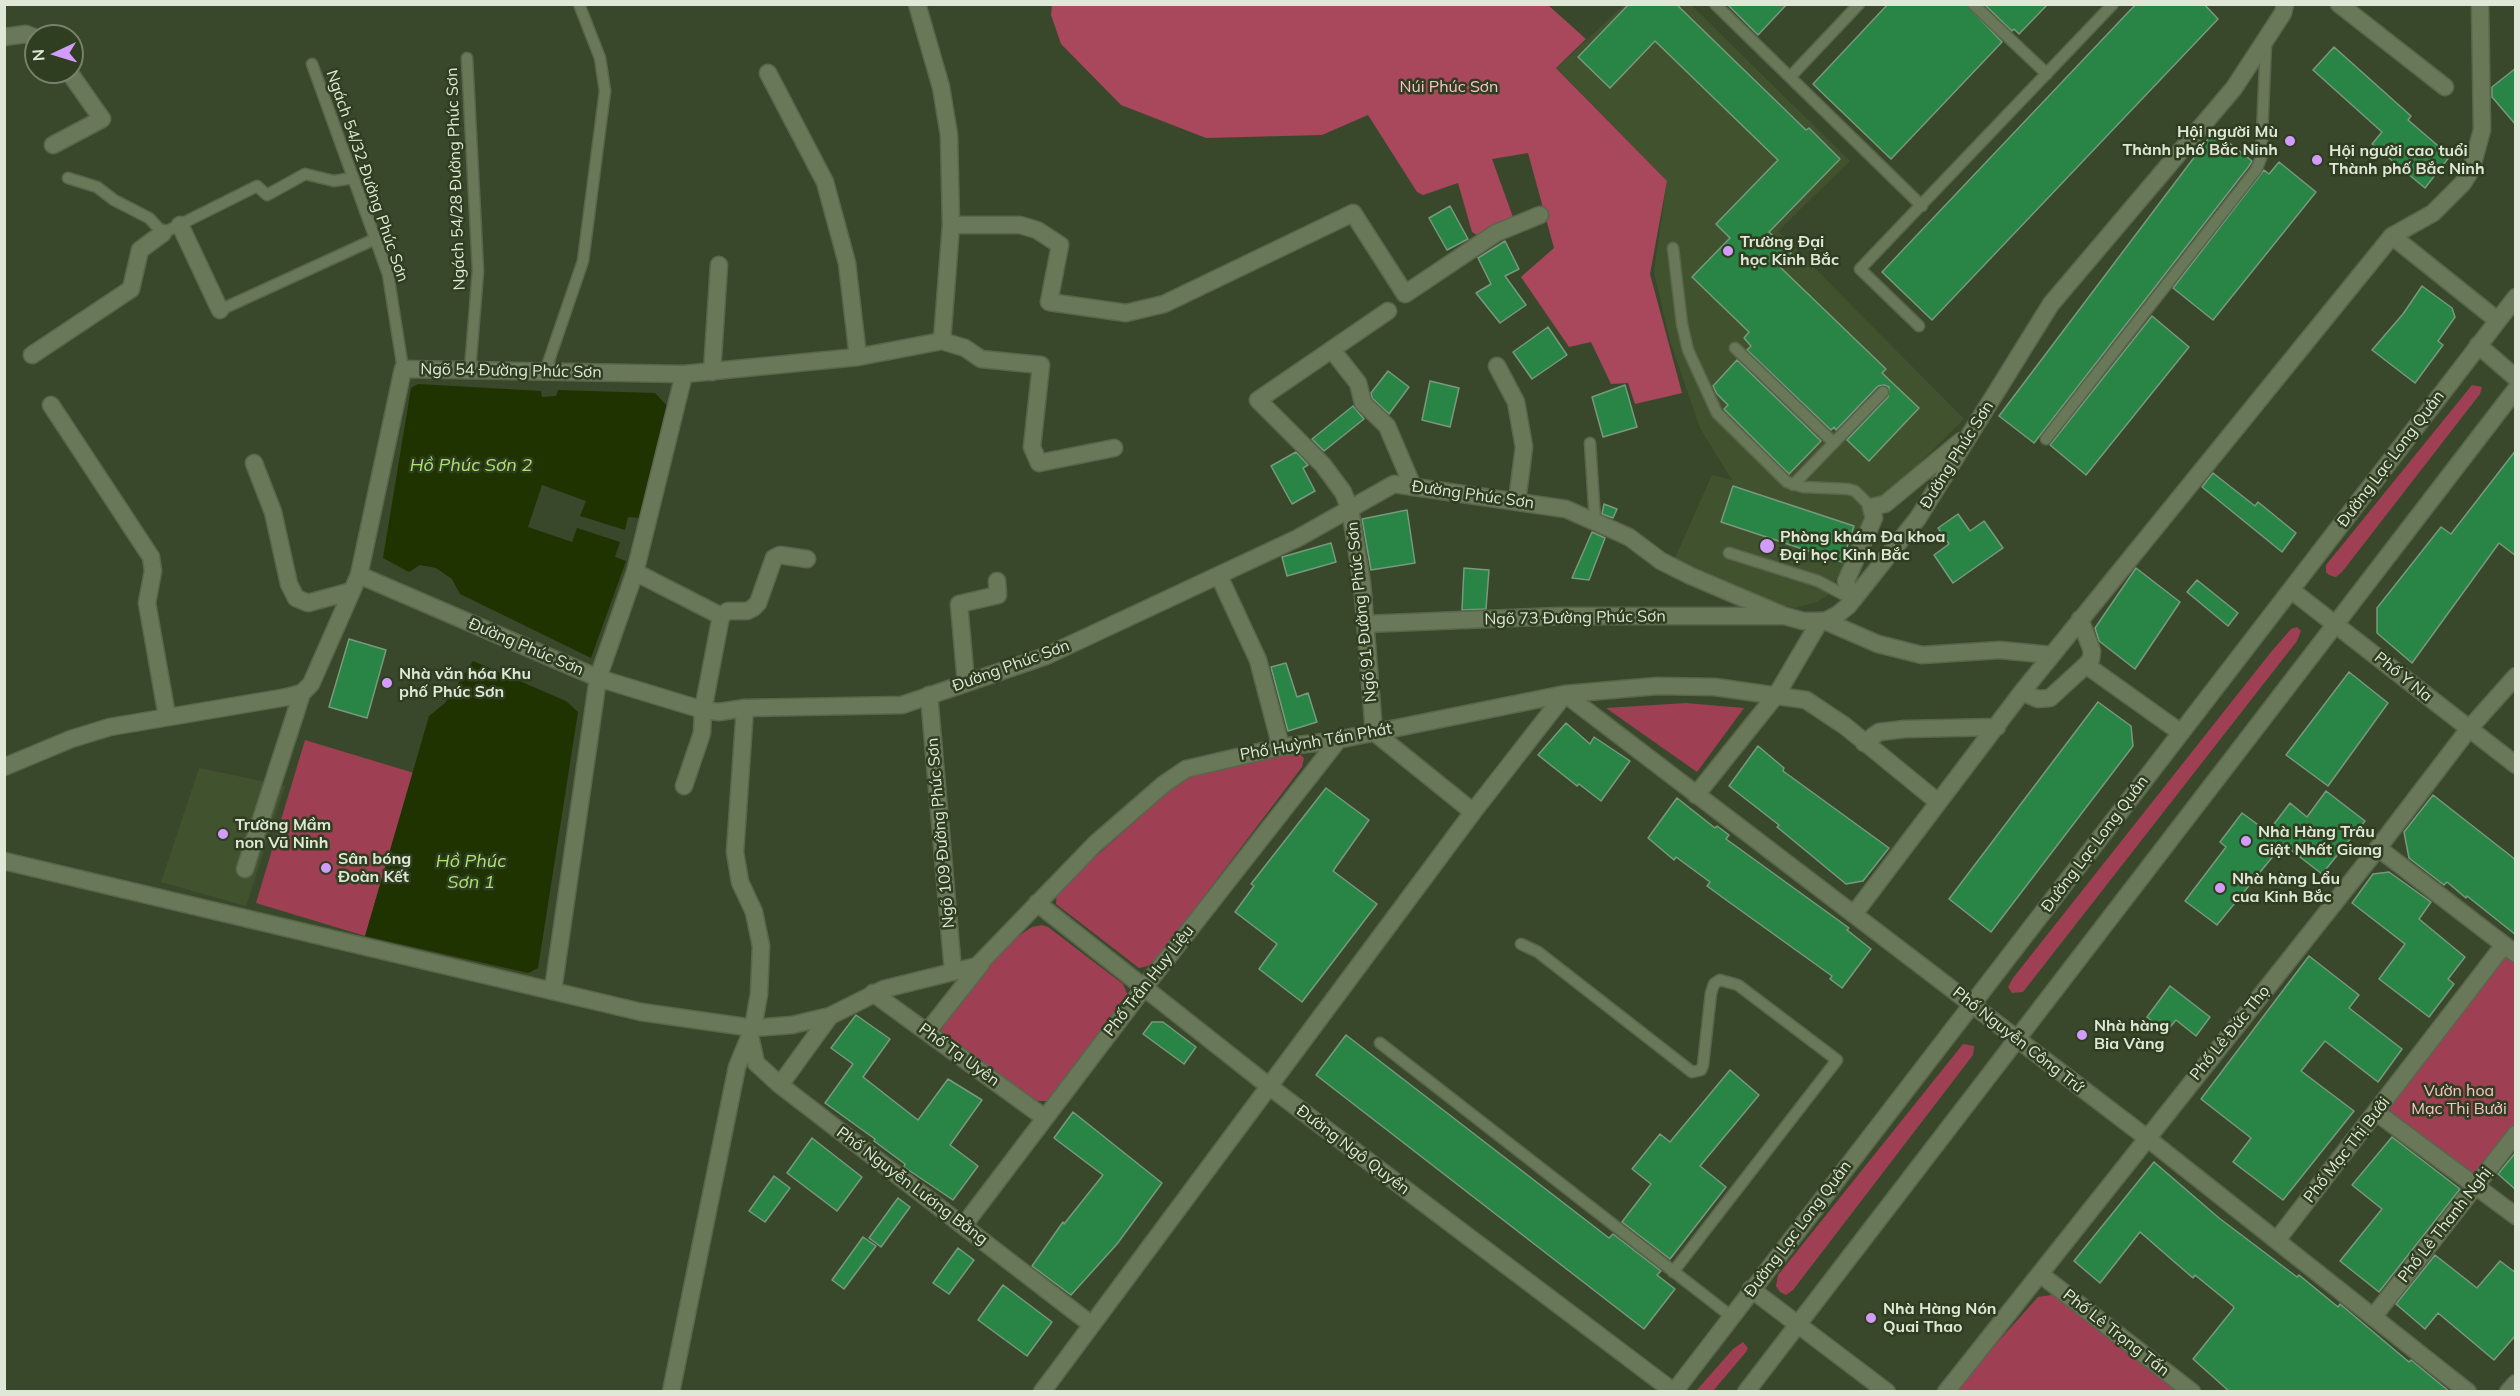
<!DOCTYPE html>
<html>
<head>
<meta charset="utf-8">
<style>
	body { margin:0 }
	#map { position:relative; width:2520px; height:1396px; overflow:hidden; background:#39482a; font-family:Mulish,sans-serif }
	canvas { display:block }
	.frame { position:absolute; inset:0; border:6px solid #dfe8d6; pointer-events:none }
	.north { position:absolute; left:24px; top:24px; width:60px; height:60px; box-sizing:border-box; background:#2f3d20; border:2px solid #758169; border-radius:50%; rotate:266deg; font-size:16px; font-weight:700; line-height:24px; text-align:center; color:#dfe8d6 }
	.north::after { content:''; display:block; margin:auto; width:21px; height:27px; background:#d39cfc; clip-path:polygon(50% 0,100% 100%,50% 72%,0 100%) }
</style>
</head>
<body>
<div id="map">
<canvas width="2520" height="1396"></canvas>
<div class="frame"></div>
<div class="north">N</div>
</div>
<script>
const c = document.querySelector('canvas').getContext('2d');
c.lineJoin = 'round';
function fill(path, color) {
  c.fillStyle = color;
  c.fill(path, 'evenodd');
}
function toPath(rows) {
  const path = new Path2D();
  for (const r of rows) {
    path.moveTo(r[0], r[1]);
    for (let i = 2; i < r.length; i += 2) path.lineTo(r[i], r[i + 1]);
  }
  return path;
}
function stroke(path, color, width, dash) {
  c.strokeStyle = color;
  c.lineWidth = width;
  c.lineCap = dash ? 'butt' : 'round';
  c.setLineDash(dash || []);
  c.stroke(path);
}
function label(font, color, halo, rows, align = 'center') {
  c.font = font + ' Mulish,sans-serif';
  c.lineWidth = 5;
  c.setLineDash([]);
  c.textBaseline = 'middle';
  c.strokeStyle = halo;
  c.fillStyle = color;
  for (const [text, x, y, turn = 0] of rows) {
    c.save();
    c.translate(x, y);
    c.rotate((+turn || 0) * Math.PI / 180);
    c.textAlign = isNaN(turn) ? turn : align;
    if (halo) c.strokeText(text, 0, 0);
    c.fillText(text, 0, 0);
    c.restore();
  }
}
fill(toPath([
	[1624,5,1691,5,1850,161,1778,231,1964,419,1887,495,1858,534,1828,595,1817,602,1795,608,1782,605,1675,558,1712,475,1732,480,1700,428,1670,341,1654,272,1667,181,1557,68],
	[199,768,285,786,246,906,161,882]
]), '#41532e');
fill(toPath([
	[2472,385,2482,387,2480,394,2342,572,2336,577,2329,575,2326,572,2326,565],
	[2297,627,2301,631,2297,641,2023,992,2012,993,2008,987,2013,978,2271,652,2291,629],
	[1686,703,1744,708,1697,772,1606,708],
	[305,740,414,773,365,936,256,903],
	[1298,752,1304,758,1302,767,1152,965,1139,968,1056,904,1057,891,1177,784,1193,776],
	[1042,925,1048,927,1123,984,1129,998,1048,1101,1033,1101,940,1032,973,979,1005,945,1032,927],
	[2511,956,2515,959,2515,1126,2478,1173,2466,1175,2387,1116,2387,1102,2498,958],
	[1963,1044,1974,1046,1973,1055,1793,1290,1786,1295,1780,1292,1776,1286,1778,1275],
	[2057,1294,2185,1392,1953,1392,2038,1297],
	[1743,1342,1748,1348,1746,1352,1713,1391,1696,1391,1733,1349]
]), '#9f3f54');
fill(toPath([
	[1052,4,1548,5,1586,39,1556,68,1667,181,1650,274,1682,393,1635,404,1628,383,1611,384,1591,342,1569,347,1521,277,1554,248,1528,153,1492,159,1513,217,1477,235,1472,232,1458,183,1423,195,1417,192,1368,115,1322,135,1206,138,1121,105,1061,44,1051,15]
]), '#a9475c');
fill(toPath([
	[418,384,541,391,542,397,556,396,558,390,655,393,669,408,641,518,628,517,625,530,580,516,586,501,542,485,528,527,572,542,577,528,620,542,615,557,626,561,591,658,460,594,452,579,436,568,420,565,409,572,383,558,411,388],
	[473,661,566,701,578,712,538,968,528,973,365,936,429,716,445,703]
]), '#1e3300');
const building = toPath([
	[1629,4,1676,4,1806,130,1809,128,1840,159,1769,232,1791,253,1779,266,1886,369,1882,373,1919,408,1869,461,1847,440,1888,397,1889,387,1884,385,1878,386,1836,430,1834,427,1831,430,1747,350,1751,346,1744,338,1749,332,1692,277,1730,238,1716,224,1778,160,1655,41,1610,88,1578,57,1629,4],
	[1727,4,1787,4,1758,35,1727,4],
	[1888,4,1966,4,2002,42,1891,159,1813,84,1888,4],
	[1984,4,2048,4,2019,34,2014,29,2012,31,1984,4],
	[2136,4,2204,4,2218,19,1932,320,1882,272,2136,4],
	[2334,47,2411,116,2408,120,2450,156,2425,188,2372,144,2382,132,2313,70,2334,47],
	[2516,68,2516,125,2492,97,2492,87,2516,68],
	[2214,131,2252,161,2249,166,2034,443,1999,416,2214,131],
	[2279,162,2316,192,2213,320,2173,288,2264,170,2269,174,2279,162],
	[1450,206,1468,239,1447,250,1429,218,1450,206],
	[1505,241,1519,269,1505,276,1526,305,1500,323,1476,293,1491,284,1478,258,1505,241],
	[2422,286,2452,308,2455,317,2438,341,2443,345,2415,383,2372,350,2403,314,2422,286],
	[2152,316,2189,347,2086,475,2050,445,2152,316],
	[1548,327,1567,355,1532,379,1513,352,1548,327],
	[1737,360,1821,441,1789,474,1724,409,1728,405,1717,394,1713,386,1737,360],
	[1388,371,1409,387,1389,414,1372,398,1371,393,1388,371],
	[1430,381,1459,388,1450,427,1422,420,1430,381],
	[1625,385,1637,427,1603,437,1592,397,1625,385],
	[1353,406,1364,419,1324,451,1312,439,1353,406],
	[2516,450,2516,556,2499,543,2412,663,2377,633,2377,608,2441,527,2451,534,2516,450],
	[1296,452,1308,465,1303,468,1315,491,1292,504,1271,466,1296,452],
	[2213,473,2255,506,2258,502,2296,533,2282,552,2202,487,2213,473],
	[1733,486,1854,526,1842,562,1721,522,1733,486],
	[1604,504,1617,509,1613,518,1602,514,1604,504],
	[1407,510,1415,563,1371,570,1362,519,1407,510],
	[1958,514,1970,531,1984,521,2003,548,1953,583,1934,555,1949,544,1938,528,1958,514],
	[1592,532,1605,538,1589,580,1572,578,1592,532],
	[1331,543,1336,562,1287,576,1282,557,1331,543],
	[1464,568,1489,570,1486,609,1462,610,1464,568],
	[2136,568,2180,602,2135,669,2099,641,2095,628,2136,568],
	[2197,580,2238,613,2228,626,2187,592,2197,580],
	[349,639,386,650,367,718,329,707,349,639],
	[1286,663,1297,697,1308,693,1317,722,1288,731,1271,667,1286,663],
	[2349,672,2388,703,2328,786,2286,755,2349,672],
	[2098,702,2131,726,2133,746,1991,932,1949,899,2098,702],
	[1566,723,1590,744,1594,737,1630,761,1601,801,1579,784,1577,786,1538,755,1566,723],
	[1758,746,1784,768,1783,771,1889,848,1863,881,1846,884,1777,827,1779,825,1729,786,1758,746],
	[1326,788,1369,820,1333,871,1377,904,1302,1002,1259,969,1277,944,1235,912,1254,886,1251,884,1326,788],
	[2326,791,2365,821,2322,874,2283,844,2217,925,2185,901,2226,847,2220,842,2242,813,2268,832,2290,803,2307,817,2326,791],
	[2433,795,2516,860,2516,935,2467,896,2466,898,2447,882,2444,885,2409,858,2404,832,2433,795],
	[1677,798,1715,828,1717,826,1729,835,1726,839,1849,928,1847,930,1871,949,1842,988,1830,979,1832,976,1722,897,1707,886,1710,882,1676,857,1674,860,1648,838,1677,798],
	[2389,872,2431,902,2419,919,2465,957,2448,979,2454,984,2429,1017,2379,979,2405,944,2352,903,2373,874,2389,872],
	[2309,956,2359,995,2349,1008,2402,1049,2378,1082,2325,1041,2301,1071,2354,1111,2283,1200,2233,1162,2251,1138,2201,1099,2309,956],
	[2170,986,2210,1017,2196,1036,2176,1020,2166,1032,2147,1017,2170,986],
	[856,1015,890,1039,863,1077,918,1120,948,1079,982,1100,950,1145,978,1166,953,1200,904,1167,905,1164,874,1141,875,1139,825,1103,853,1064,831,1048,856,1015],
	[1152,1022,1163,1022,1196,1047,1184,1064,1143,1034,1152,1022],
	[1346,1035,1609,1238,1613,1234,1661,1271,1657,1275,1675,1289,1644,1329,1316,1075,1346,1035],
	[1730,1070,1759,1095,1700,1166,1726,1187,1670,1259,1622,1222,1651,1184,1632,1169,1660,1134,1670,1142,1730,1070],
	[1073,1112,1162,1183,1117,1244,1071,1295,1032,1266,1063,1222,1064,1224,1103,1175,1054,1138,1073,1112],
	[2392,1137,2460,1189,2379,1292,2340,1261,2382,1209,2352,1185,2392,1137],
	[812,1138,862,1177,837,1211,787,1173,812,1138],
	[2516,1152,2516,1190,2498,1174,2516,1152],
	[2154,1162,2219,1218,2297,1277,2299,1275,2338,1307,2340,1304,2409,1362,2411,1360,2450,1392,2230,1392,2193,1359,2234,1308,2233,1306,2195,1275,2193,1278,2140,1232,2100,1283,2074,1261,2154,1162],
	[774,1176,790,1188,765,1222,749,1211,774,1176],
	[898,1198,910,1207,881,1247,869,1238,898,1198],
	[863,1237,876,1246,844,1289,832,1280,863,1237],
	[958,1248,974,1260,949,1294,933,1283,958,1248],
	[2435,1255,2477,1288,2500,1261,2516,1273,2516,1335,2494,1360,2438,1313,2425,1329,2396,1304,2435,1255],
	[1003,1285,1052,1322,1027,1356,978,1320,1003,1285]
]);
fill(building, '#298545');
stroke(building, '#79987f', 1.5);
const service = toPath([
	[1715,4,1922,206],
	[1973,4,2047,74],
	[467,58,478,271,470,370],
	[312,64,388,274,403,369],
	[1790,77,1859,4],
	[68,178,97,187,114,200,149,218,163,233,257,186,267,195,305,174,334,181,353,178],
	[1673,248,1682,324,1688,350,1717,413,1787,482,1803,487,1848,489,1855,491,1871,507],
	[220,310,375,239],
	[1919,326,1860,269,2113,4],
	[1735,348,1834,443],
	[545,372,583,261,605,91,600,58,579,4],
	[2046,439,2256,170,2261,158,2266,42],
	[1590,443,1595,520],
	[1793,485,1883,392],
	[1729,553,1818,581,1852,599],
	[1521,944,1538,952,1692,1072,1701,1070,1703,1065,1711,993,1714,984,1720,980,1738,985,1837,1060,1673,1272],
	[1380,1043,1732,1317]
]);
const minor = toPath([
	[917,4,941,87,949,135,951,225,942,341],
	[2339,4,2445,87],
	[4,37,26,34,36,38],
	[768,73,825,182,847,263,858,357],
	[53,145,102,119,69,72],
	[180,225,220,310],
	[951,225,1020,225,1037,230,1060,245,1049,302,1126,313,1164,304,1353,213,1405,294,1496,233,1540,215],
	[2392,236,2433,213,2463,183,2471,170,2482,130,2480,4],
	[1388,311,1258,400,1323,465,1343,492,1350,509,1362,583,1374,732,1473,812],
	[1332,350,1358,383,1363,403,1387,426,1413,487],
	[32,355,131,289,140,250,163,233],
	[1497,366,1516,402,1524,447,1517,501],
	[712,372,719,265],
	[51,405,151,557,153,571,147,603,167,716],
	[254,463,273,512,289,584,296,598,308,603,352,591],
	[635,572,721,616],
	[1219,576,1258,660,1281,747],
	[2291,590,2516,765],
	[2080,619,2092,651,2091,659,2086,665],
	[1825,621,1878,644,1922,655,2000,650,2051,655],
	[1365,624,1560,616,1785,616],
	[966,683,959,604,998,595,997,581],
	[2022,692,2038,699,2050,698,2086,665,2180,732],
	[929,695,953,971],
	[1864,743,1879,732,1905,729,1997,727],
	[4,767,71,739,110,727,287,697,302,693,311,684,359,575,403,369,684,374,858,357,942,341,965,348,981,359,1041,365,1032,447,1039,463,1114,448],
	[684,786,702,733,703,710,721,616,728,611,747,611,753,608,758,603,774,558,780,555,807,559],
	[1696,795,1777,694,1820,621],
	[2378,848,2516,954],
	[4,861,641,1012,753,1028,792,1025,830,1016,884,989,977,966,1095,844,1164,784,1186,769,1281,747,1332,741,1565,694,1657,686,1715,687,1806,700,1845,726,1938,802],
	[245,869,302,693],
	[1037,903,1270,1087,1674,1392],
	[1854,914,2022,692,2392,236,2497,320],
	[553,990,598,678,635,572,684,374],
	[873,993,1045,1118],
	[928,1031,981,964],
	[750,1036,756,1063,780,1085,1092,1325],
	[780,1085,830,1016],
	[2376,1112,2516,1216],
	[964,1225,1143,989,1339,739],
	[2277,1240,2504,945],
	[2040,1274,2192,1392],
	[1751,1289,1887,1392],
	[2374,1316,2516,1134],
	[671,1392,737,1067,753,1028,759,994,761,946,754,912,740,882,735,852,745,708],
	[1042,1392,1473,812,1565,694,2147,1138,2468,1392],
	[1946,1392,2378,848,2468,730,2516,676]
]);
const tertiary = toPath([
	[2478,345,2516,378],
	[359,575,598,678,703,710,719,712,745,708,902,705,1046,656,1298,538,1394,484,1566,509,1629,537,1661,561,1691,576,1785,616,1803,621,1825,621,1837,615,1848,606,1918,518,2051,304,2234,88,2283,13,2285,4],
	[1856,596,1848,589,1846,581,1874,518,1871,507,1885,504,1961,441],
	[2508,1392,2516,1383]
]);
const secondary = toPath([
	[1674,1392,2516,297],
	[1746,1392,2516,389]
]);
stroke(service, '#59664c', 13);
stroke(minor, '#59664c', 19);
stroke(tertiary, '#59664c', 19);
stroke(secondary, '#59664c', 19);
stroke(service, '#687858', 10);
stroke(minor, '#687858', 16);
stroke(tertiary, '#687858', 16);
stroke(secondary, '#687858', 16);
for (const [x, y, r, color] of [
	[2290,141,6,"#d39cfc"],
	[2317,160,6,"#d39cfc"],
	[1728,251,6,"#d39cfc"],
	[1767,546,8,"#d39cfc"],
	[387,683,6,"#d39cfc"],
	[223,834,6,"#d39cfc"],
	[2246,841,6,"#d39cfc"],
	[326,868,6,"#d39cfc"],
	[2220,888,6,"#d39cfc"],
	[2082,1035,6,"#d39cfc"],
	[1871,1318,6,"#d39cfc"]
]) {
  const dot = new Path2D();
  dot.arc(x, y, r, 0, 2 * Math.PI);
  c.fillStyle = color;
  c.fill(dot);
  stroke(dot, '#2f3d20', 2);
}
label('16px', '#fac2c9', '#2f3d20', [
	["Núi Phúc Sơn",1449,87],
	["Vườn hoa",2459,1091],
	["Mạc Thị Bưởi",2459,1109]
]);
label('bold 16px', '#dfe8d6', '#2f3d20', [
	["Hội người Mù",2278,132,"right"],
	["Thành phố Bắc Ninh",2278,150,"right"],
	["Hội người cao tuổi",2329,151],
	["Thành phố Bắc Ninh",2329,169],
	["Trường Đại",1740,242],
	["học Kinh Bắc",1740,260],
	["Phòng khám Đa khoa",1780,537],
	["Đại học Kinh Bắc",1780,555],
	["Nhà văn hóa Khu",399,674],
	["phố Phúc Sơn",399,692],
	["Trường Mầm",235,825],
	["non Vũ Ninh",235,843],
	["Nhà Hàng Trâu",2258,832],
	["Giật Nhất Giang",2258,850],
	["Sân bóng",338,859],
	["Đoàn Kết",338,877],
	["Nhà hàng Lẩu",2232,879],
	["cua Kinh Bắc",2232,897],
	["Nhà hàng",2094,1026],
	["Bia Vàng",2094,1044],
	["Nhà Hàng Nón",1883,1309],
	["Quai Thao",1883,1327]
], 'left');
label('16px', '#dfe8d6', '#2f3d20', [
	["Ngách 54/32 Đường Phúc Sơn",367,176,71],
	["Ngách 54/28 Đường Phúc Sơn",456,179,-92],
	["Ngõ 54 Đường Phúc Sơn",511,371,1],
	["Đường Phúc Sơn",1957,455,-58],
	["Đường Lạc Long Quân",2391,459,-53],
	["Đường Phúc Sơn",1473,495,8],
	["Ngõ 91 Đường Phúc Sơn",1362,612,-96],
	["Ngõ 73 Đường Phúc Sơn",1575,618,-1],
	["Đường Phúc Sơn",526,647,23],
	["Đường Phúc Sơn",1011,666,-20],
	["Phố Y Na",2403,677,39],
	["Phố Huỳnh Tấn Phát",1316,742,-10],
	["Ngõ 109 Đường Phúc Sơn",941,833,-95],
	["Đường Lạc Long Quân",2095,844,-53],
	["Phố Trần Huy Liệu",1149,981,-52],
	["Phố Lê Đức Thọ",2230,1033,-51],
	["Phố Nguyễn Công Trứ",2018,1040,38],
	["Phố Tạ Uyên",959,1055,36],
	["Đường Ngô Quyền",1353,1150,37],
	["Phố Mạc Thị Bưởi",2347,1150,-52],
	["Phố Nguyễn Lương Bằng",912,1186,37],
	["Phố Lê Thanh Nghị",2445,1225,-52],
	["Đường Lạc Long Quân",1798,1229,-53],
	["Phố Lê Trọng Tấn",2116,1333,38]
]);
label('italic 18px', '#ade46d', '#2f3d20', [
	["Hồ Phúc Sơn 2",471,466],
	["Hồ Phúc",471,862],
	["Sơn 1",471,883]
]);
</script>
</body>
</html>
